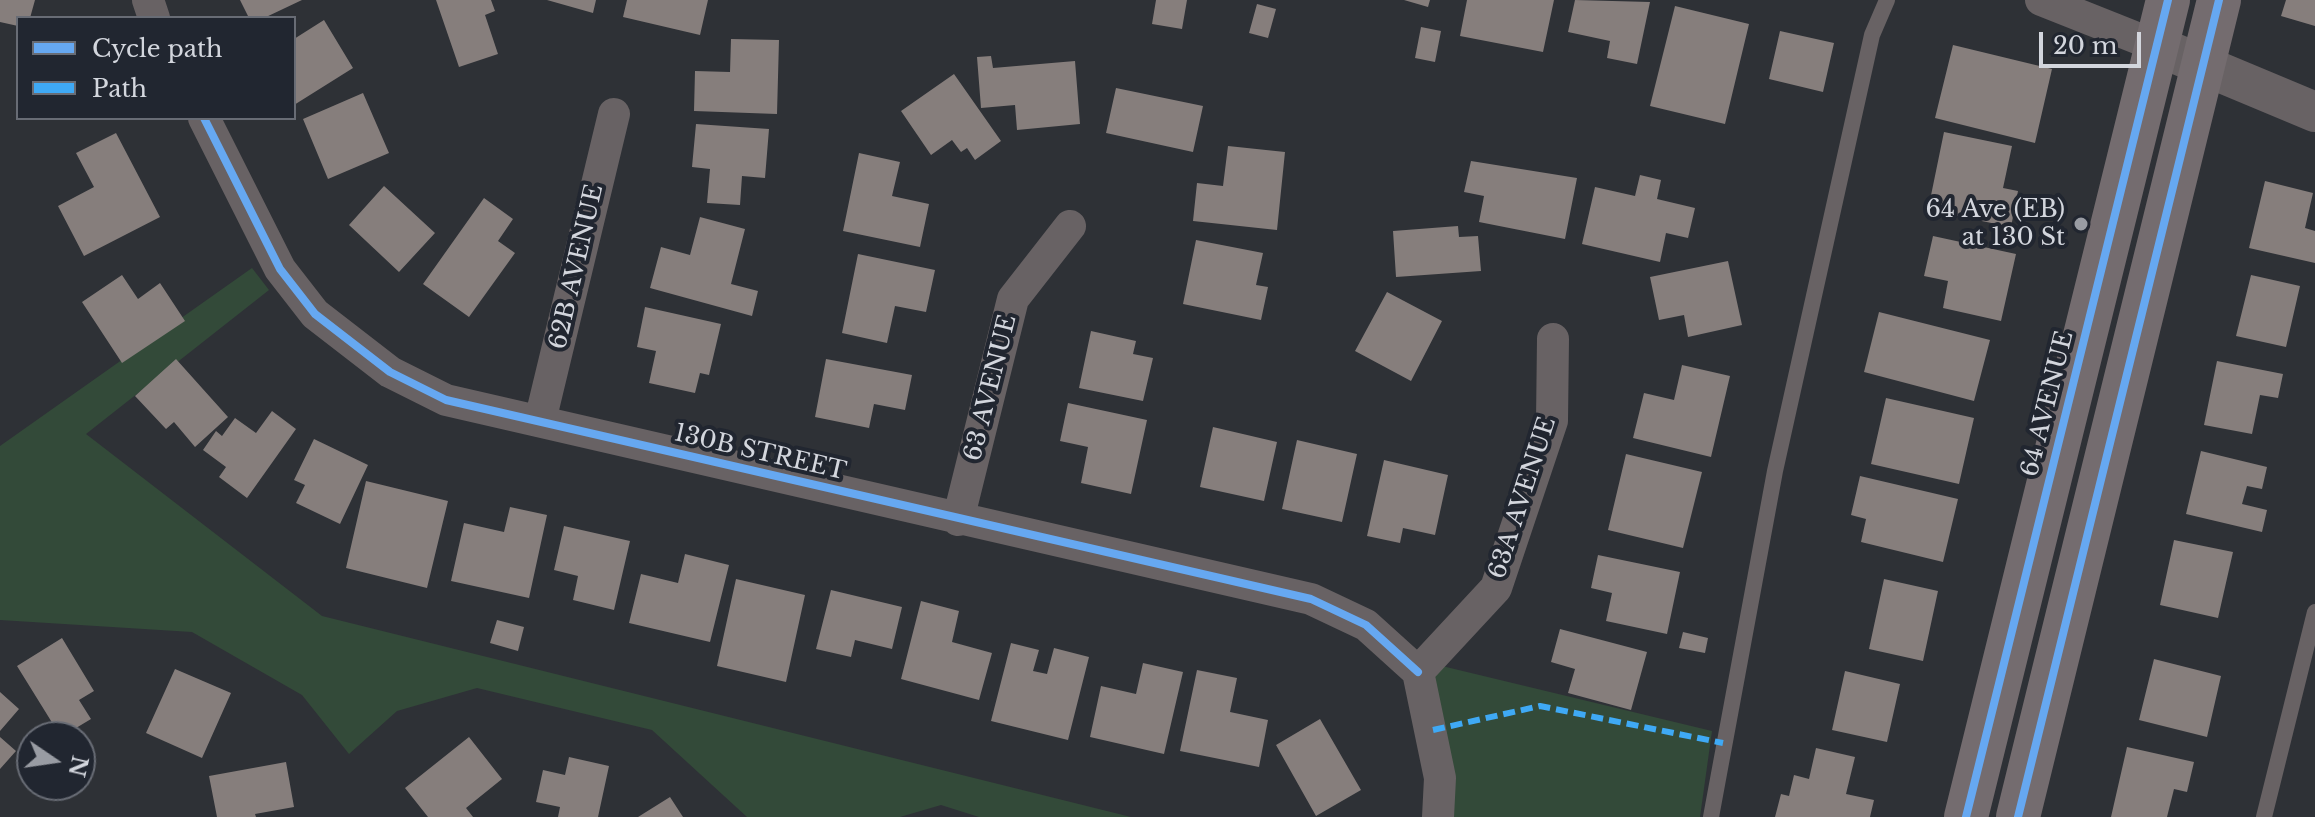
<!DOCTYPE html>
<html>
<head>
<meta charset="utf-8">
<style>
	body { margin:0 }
	#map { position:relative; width:2315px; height:817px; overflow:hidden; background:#2e3136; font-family:"Libre Baskerville",serif }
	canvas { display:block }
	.legend { position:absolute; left:16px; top:16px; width:280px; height:104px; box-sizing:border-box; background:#212630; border:2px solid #686c75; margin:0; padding:10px 14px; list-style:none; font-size:24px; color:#d3d6dd }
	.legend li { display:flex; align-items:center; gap:16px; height:40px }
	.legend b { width:40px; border:2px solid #686c75 }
	.north { position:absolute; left:16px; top:721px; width:80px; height:80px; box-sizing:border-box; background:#212630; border:2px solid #686c75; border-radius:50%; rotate:103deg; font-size:22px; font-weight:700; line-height:32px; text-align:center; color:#d3d6dd }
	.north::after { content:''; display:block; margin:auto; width:28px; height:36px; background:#999ca3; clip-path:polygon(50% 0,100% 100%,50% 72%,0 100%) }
	.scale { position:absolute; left:2039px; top:32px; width:102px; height:36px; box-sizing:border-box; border:4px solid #d3d6dd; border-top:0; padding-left:10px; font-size:24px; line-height:28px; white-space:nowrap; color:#d3d6dd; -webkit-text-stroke:6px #212630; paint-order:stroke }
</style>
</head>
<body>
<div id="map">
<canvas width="2315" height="817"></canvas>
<ul class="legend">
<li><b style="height:10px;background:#66a8f1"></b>Cycle path</li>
<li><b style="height:10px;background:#3fa9f5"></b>Path</li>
</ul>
<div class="north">N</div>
<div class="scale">20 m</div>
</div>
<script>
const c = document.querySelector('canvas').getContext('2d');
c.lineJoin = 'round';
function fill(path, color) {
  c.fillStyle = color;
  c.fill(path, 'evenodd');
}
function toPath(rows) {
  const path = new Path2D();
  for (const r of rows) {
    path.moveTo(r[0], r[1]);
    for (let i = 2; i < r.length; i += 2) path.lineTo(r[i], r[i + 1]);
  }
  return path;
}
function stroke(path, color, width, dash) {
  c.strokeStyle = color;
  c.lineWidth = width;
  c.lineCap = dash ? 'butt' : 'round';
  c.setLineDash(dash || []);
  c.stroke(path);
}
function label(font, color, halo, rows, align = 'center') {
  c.font = font + ' "Libre Baskerville",serif';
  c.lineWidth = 8;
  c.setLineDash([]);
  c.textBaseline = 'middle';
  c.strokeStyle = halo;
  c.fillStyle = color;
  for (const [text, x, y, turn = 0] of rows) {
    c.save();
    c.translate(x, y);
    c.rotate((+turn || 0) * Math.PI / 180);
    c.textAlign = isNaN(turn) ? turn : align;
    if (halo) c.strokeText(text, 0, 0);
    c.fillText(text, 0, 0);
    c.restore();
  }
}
fill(toPath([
	[252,268,269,290,86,434,322,616,1131,817,979,817,941,805,900,817,747,817,652,730,477,688,397,711,349,754,302,695,192,632,0,620,0,446],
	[1442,666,1712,731,1700,817,1444,817,1432,681]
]), '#334a39');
fill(toPath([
	[0,0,35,0,30,18,18,18,18,26,0,22],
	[240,0,302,0,264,18,249,18],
	[436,0,491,0,495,11,485,15,498,54,459,67],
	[547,0,596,0,593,13],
	[627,0,708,0,700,35,623,17],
	[1156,0,1187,0,1182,29,1152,24],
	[1404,0,1430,0,1428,7],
	[1467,0,1554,0,1543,52,1460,36],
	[1575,0,1650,2,1637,64,1607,58,1610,41,1568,32],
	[2286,0,2315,0,2315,26,2281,16],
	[1257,4,1276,9,1268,38,1249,33],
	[1675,6,1749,24,1725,124,1650,106],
	[324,20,353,68,294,105,294,39],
	[1421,27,1441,31,1435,62,1415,58],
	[1780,31,1834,43,1823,92,1769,79],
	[731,39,779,40,777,114,694,111,695,71,730,72],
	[1953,45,2052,69,2035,143,1935,118],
	[991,56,993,68,1075,61,1080,124,1017,130,1015,105,981,108,977,57],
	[954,74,1001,141,975,160,967,148,961,152,952,140,931,155,901,111],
	[1116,88,1203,106,1193,152,1106,133],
	[363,93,389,153,328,179,303,119],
	[696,124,769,129,765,178,742,176,740,205,707,203,710,169,692,167],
	[1944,132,2012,146,2003,188,2018,191,2011,227,1928,210],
	[116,133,160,217,84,256,58,206,94,187,76,153],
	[1228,146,1285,152,1277,230,1193,221,1197,183,1223,186],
	[859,153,900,162,892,196,929,204,920,247,843,231],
	[1471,161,1577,178,1565,239,1479,222,1484,196,1464,192],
	[1640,175,1661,180,1657,199,1695,208,1688,238,1666,233,1660,262,1582,244,1595,187,1635,196],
	[2265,181,2313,193,2305,228,2315,231,2315,263,2249,248],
	[384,186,435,233,399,272,349,225],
	[484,198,513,219,498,241,515,253,469,317,423,284],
	[700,217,745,229,731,284,758,291,752,316,650,288,661,247,690,255],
	[1458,226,1459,237,1478,236,1481,271,1396,277,1393,231],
	[1933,236,2016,254,2001,321,1943,308,1948,281,1924,276],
	[1196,240,1263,253,1256,285,1268,287,1261,320,1183,304],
	[858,254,935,270,926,312,895,306,887,343,842,333],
	[1728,261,1742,325,1688,337,1684,315,1659,320,1650,277],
	[122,275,138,299,160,283,185,321,122,363,82,302],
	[2251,275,2300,286,2286,347,2236,336],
	[1387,292,1442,321,1411,381,1355,351],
	[645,307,721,324,709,375,700,373,695,393,649,383,656,351,637,347],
	[1879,312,1990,340,1974,401,1864,372],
	[1091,331,1136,341,1133,354,1153,358,1143,401,1079,388],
	[176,359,228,417,195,447,174,422,166,429,135,396],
	[826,359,912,375,905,410,874,404,869,428,815,417],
	[2217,361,2283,374,2278,398,2260,395,2252,434,2204,425],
	[1682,365,1730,376,1711,457,1633,438,1644,393,1674,400],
	[1886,398,1974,418,1959,484,1871,464],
	[1068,403,1147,420,1131,494,1081,483,1088,447,1060,441],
	[272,411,296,429,247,498,219,477,226,467,203,450,216,431,222,436,235,418,256,433],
	[1213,427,1277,442,1264,501,1200,487],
	[314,439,368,465,340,524,296,503,305,485,294,480],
	[1297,440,1357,454,1342,522,1282,509],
	[2201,451,2267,467,2262,489,2247,486,2242,504,2267,510,2262,532,2186,514],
	[1626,454,1702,472,1683,548,1608,530],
	[1384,460,1448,475,1435,535,1403,528,1400,543,1367,536],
	[1860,476,1958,499,1943,562,1861,542,1866,519,1851,515],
	[366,481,448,501,427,588,346,568],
	[510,507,547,515,529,598,451,581,464,523,504,532],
	[564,526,630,541,614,610,573,600,578,576,554,570],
	[2174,540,2233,552,2218,618,2160,605],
	[685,554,729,565,710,642,629,623,641,574,678,583],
	[1598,555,1680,572,1667,634,1606,621,1612,593,1591,588],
	[736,579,805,595,786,682,717,666],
	[1884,579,1938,591,1923,661,1869,649],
	[831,590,902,607,892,649,855,640,851,657,816,649],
	[921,601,959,611,952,642,992,653,979,700,901,679],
	[497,620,524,627,518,651,490,643],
	[1560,629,1647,652,1631,710,1568,693,1575,669,1551,662],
	[1683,632,1708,638,1705,653,1679,648],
	[62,638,94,691,79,700,91,719,61,737,17,666],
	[1011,643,1039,650,1033,671,1047,674,1054,648,1089,657,1068,740,991,721],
	[2154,659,2221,676,2207,737,2139,720],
	[1143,663,1183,672,1164,754,1090,737,1101,686,1136,694],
	[175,669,231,693,202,758,146,733],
	[1197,670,1237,678,1230,712,1268,720,1259,767,1180,751],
	[1845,671,1900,684,1887,742,1832,730],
	[0,692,19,709,0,731],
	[1320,719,1361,790,1316,816,1276,745],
	[0,737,16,751,0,769],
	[469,737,502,779,466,808,473,817,428,817,405,788],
	[2127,747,2194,762,2187,792,2174,789,2167,817,2111,817],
	[1816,748,1855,757,1846,794,1874,800,1870,817,1775,817,1781,794,1789,796,1794,775,1809,779],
	[569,757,609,766,598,817,558,817,560,807,536,802,543,770,565,775],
	[286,762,294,807,255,814,256,817,217,817,209,776],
	[670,797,683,817,638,817]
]), '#867e7c');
stroke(toPath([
	[1711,817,1775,471,1872,35,1887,0],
	[2264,817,2315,612]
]), '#686264', 16);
stroke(toPath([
	[148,0,154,18],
	[2041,0,2157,46],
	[204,118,280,269,315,314,390,372,446,400,1311,599,1366,625,1418,672],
	[540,421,614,114],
	[958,520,1013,299,1070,226],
	[1418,672,1496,588,1552,421,1553,339],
	[1418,672,1440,778,1438,817]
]), '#686264', 32);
stroke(toPath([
	[2157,46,2315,112]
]), '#686264', 40);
stroke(toPath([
	[1966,817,2168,0],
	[2018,817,2219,0]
]), '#746c6f', 44);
stroke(toPath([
	[1433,730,1540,706,1723,743]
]), '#3fa9f5', 6, [12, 6]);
stroke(toPath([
	[204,118,280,269,315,314,390,372,446,400,1311,599,1366,625,1418,672],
	[1966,817,2168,0],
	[2018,817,2219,0]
]), '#66a8f1', 8);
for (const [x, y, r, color] of [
	[2081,224,8,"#999ca3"]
]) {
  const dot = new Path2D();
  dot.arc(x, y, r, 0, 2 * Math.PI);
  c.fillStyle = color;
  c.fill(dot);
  stroke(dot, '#212630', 3);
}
label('24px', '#d3d6dd', '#212630', [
	["64 Ave (EB)",2065,210],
	["at 130 St",2065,238]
], 'right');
label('24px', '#d3d6dd', '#212630', [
	["62B AVENUE",577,267,-77],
	["63 AVENUE",991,388,-76],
	["64 AVENUE",2048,404,-76],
	["130B STREET",760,453,13],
	["63A AVENUE",1523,498,-72]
]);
</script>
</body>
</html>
